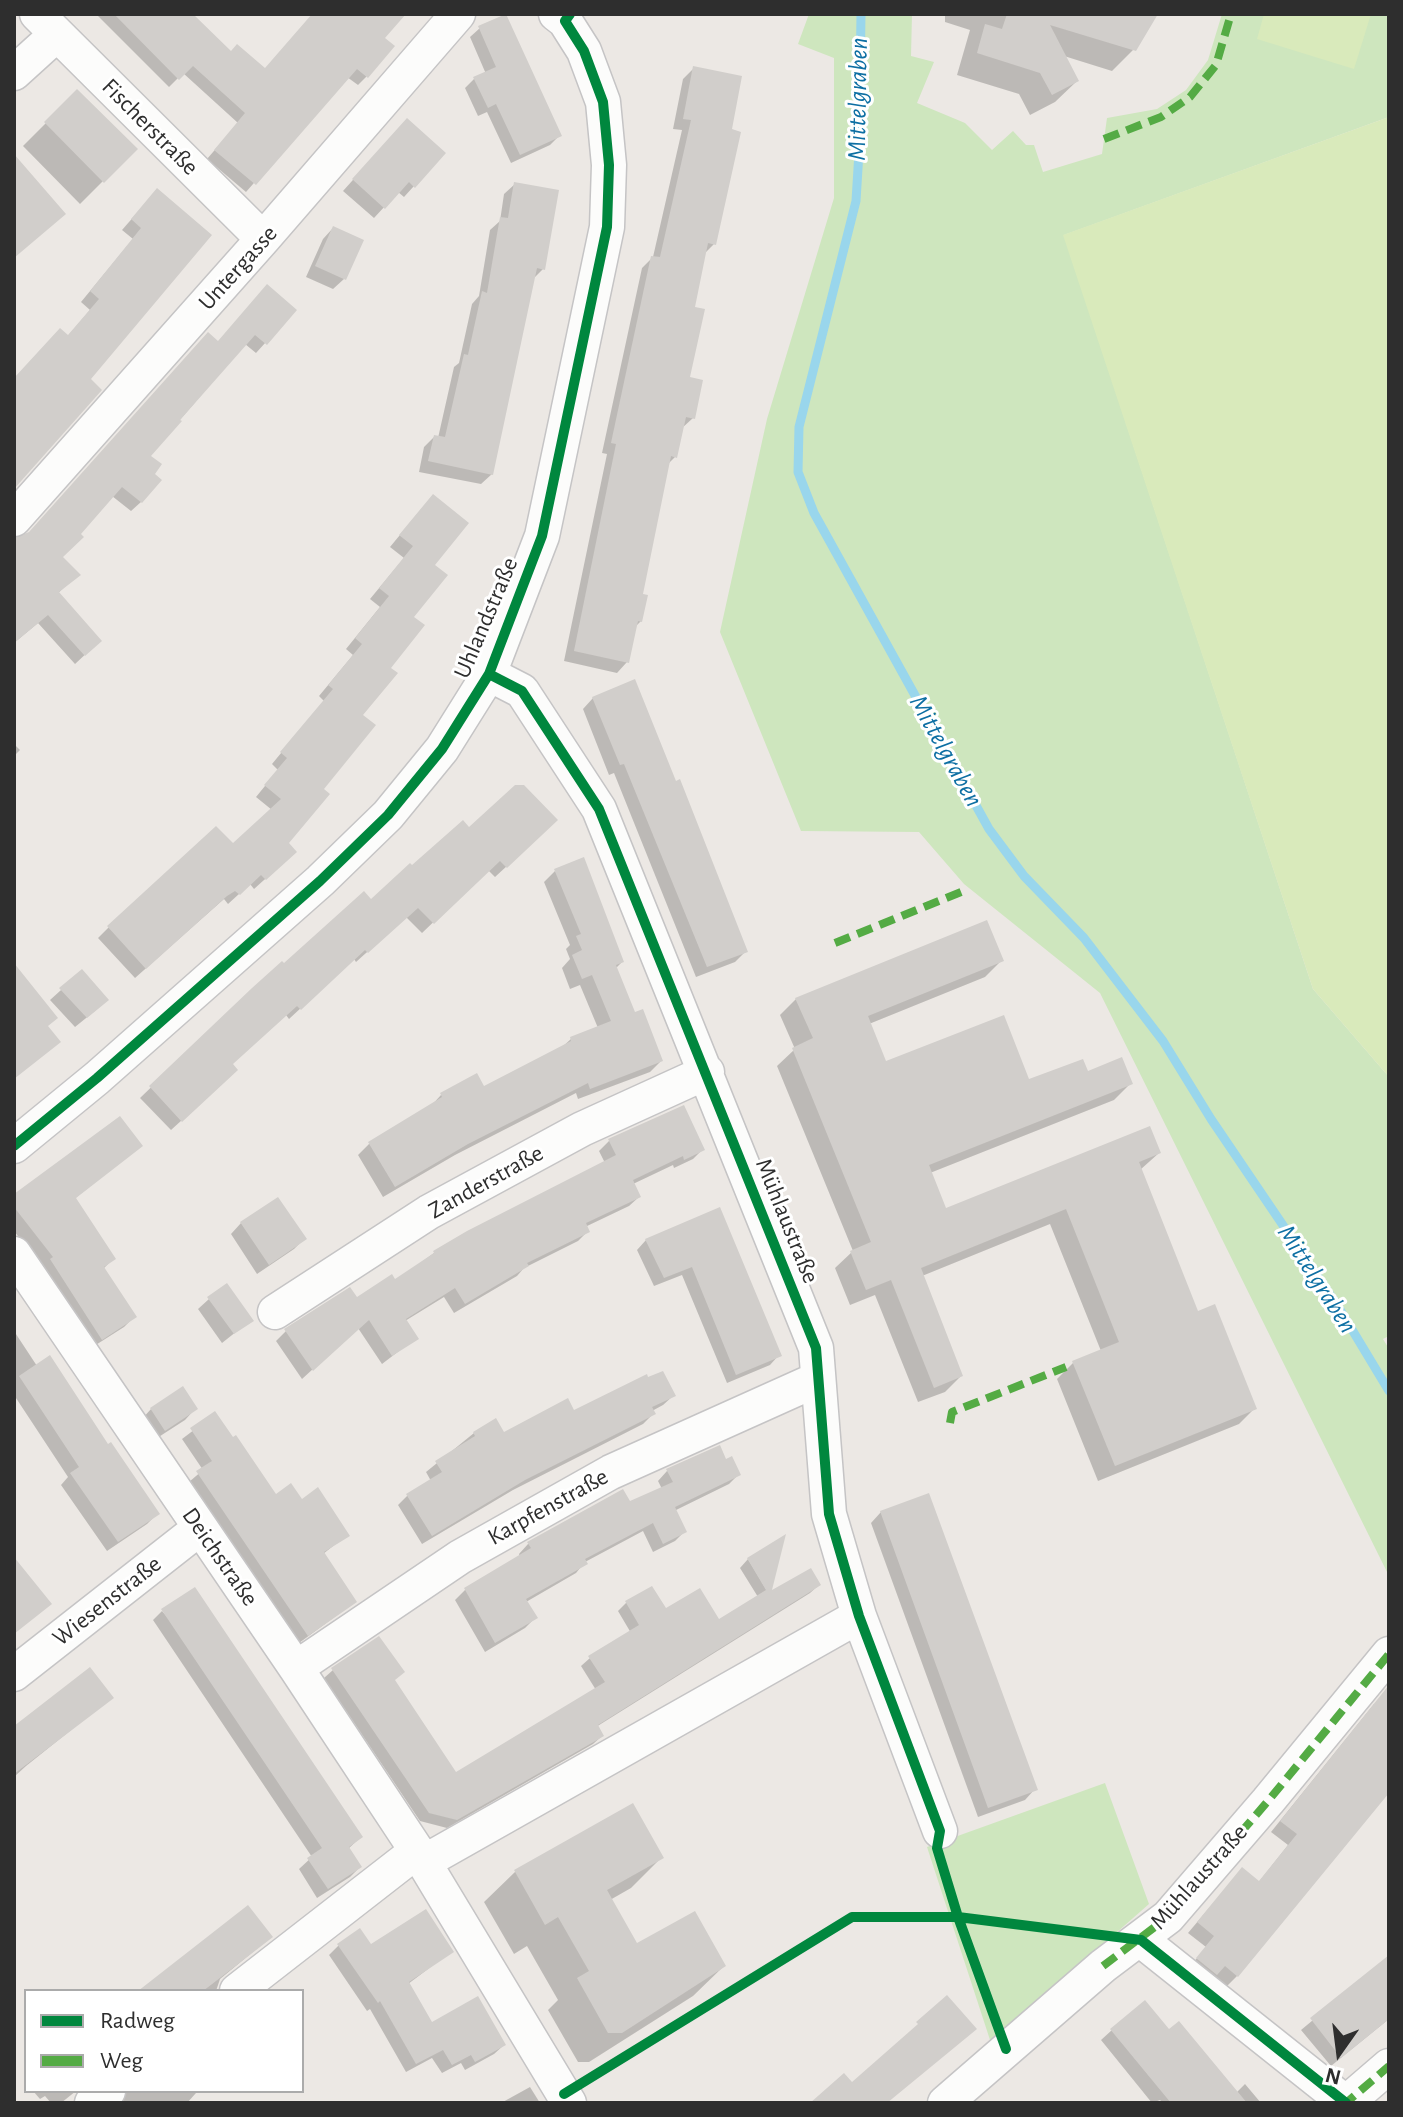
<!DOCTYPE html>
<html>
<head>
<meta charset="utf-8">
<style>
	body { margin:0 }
	#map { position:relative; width:1403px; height:2117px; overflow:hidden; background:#ece8e4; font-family:"Alegreya Sans",sans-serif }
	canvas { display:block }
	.frame { position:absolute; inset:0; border:16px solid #2e2e2e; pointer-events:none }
	.legend { position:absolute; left:24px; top:1989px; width:280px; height:104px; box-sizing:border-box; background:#fff; border:2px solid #ababab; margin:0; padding:10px 14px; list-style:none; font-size:24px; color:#2e2e2e }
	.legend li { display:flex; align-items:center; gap:16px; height:40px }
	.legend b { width:40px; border:2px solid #ababab }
	.north { position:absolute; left:1299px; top:2013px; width:80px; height:80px; -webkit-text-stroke:6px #fff; paint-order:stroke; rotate:194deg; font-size:22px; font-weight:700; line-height:32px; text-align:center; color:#2e2e2e }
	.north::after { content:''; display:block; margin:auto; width:28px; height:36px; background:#2e2e2e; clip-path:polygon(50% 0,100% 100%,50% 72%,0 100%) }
</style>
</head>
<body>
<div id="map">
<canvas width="1403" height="2117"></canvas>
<div class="frame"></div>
<ul class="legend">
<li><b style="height:10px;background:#00873e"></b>Radweg</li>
<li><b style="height:10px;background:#54ab44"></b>Weg</li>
</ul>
<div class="north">N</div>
</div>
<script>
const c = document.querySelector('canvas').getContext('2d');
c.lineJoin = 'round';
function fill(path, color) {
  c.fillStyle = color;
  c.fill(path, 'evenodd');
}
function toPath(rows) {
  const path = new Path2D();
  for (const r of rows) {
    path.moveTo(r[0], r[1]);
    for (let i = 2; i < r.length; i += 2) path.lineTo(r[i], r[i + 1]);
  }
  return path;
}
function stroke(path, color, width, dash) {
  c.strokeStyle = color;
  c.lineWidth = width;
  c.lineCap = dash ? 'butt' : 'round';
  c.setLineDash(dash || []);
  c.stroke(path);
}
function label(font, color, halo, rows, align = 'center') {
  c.font = font + ' "Alegreya Sans",sans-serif';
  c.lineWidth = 6;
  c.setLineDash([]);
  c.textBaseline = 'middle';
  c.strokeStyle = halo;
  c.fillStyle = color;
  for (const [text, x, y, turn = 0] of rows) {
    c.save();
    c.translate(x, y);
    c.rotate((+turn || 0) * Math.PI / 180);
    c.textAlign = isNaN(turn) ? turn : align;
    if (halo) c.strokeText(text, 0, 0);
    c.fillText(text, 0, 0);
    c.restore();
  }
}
fill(toPath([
	[809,14,912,14,911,56,934,62,917,103,965,123,992,150,1013,131,1026,145,1034,145,1043,172,1102,154,1107,118,1157,109,1186,90,1208,60,1222,14,1389,14,1389,117,1064,235,1313,989,1389,1077,1389,1336,1383,1339,1389,1349,1389,1576,1100,993,964,884,919,832,801,831,720,632,767,419,834,198,834,58,798,44],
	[1105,1783,1149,1904,991,2043,927,1847]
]), '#cee6be');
fill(toPath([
	[1264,14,1371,14,1354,69,1257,39],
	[1389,117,1389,1077,1313,989,1063,235]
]), '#d9eabb');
fill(toPath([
	[96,14,190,14,230,54,264,71,313,14,403,14,382,38,392,46,366,77,358,85,347,77,246,192,207,159,238,123,183,73,169,87],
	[945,14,1149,14,1134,49,1112,71,1064,56,1077,81,1055,102,1030,115,1019,94,957,75,970,30,945,22],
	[480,28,559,136,550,145,511,163,487,112,478,116,465,88,474,79,486,74,470,37],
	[694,68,714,244,704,254,692,309,688,379,693,418,681,429,675,457,667,465,641,596,641,621,635,627,627,662,617,673,564,661,607,454,602,453,642,268,653,257,682,130,673,129,683,79],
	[77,92,135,149,80,204,23,146],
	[396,132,414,186,404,197,398,192,374,218,343,191],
	[515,184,543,269,532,280,492,474,481,484,419,472,424,447,434,437,438,438,454,367,459,363,472,304,479,296,490,230,500,221,504,194],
	[157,190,88,379,14,486,14,380,67,337,90,310,81,302,133,239,122,230],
	[333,228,344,279,333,289,306,277,323,239],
	[295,310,256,353,245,344,149,456,141,502,131,511,112,496,60,557,78,575,57,594,89,651,75,664,38,623,14,643,14,540,28,535,218,343],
	[423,507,432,565,388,668,321,789,286,843,284,862,254,889,250,884,228,904,224,899,135,978,98,938,109,927,232,846,272,810,256,797,278,770,272,764,324,701,319,696,353,655,346,649,380,607,370,599,404,558,390,547],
	[593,698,746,951,735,962,696,977,614,773,609,775,583,709],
	[14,744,20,750,14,756],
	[545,831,495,877,488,870,422,933,406,917,356,962,354,959,289,1019,286,1015,230,1065,225,1081,171,1130,140,1098,253,989,371,902,412,868],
	[555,871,622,962,615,969,633,1015,661,1061,650,1072,578,1099,576,1093,455,1155,383,1197,358,1155,369,1144,430,1107,441,1095,483,1088,561,1048,571,1039,598,1028,580,985,570,989,562,968,570,959,566,949,570,945,544,882],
	[1001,961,985,977,869,1024,885,1064,1028,1082,1087,1073,1130,1084,1114,1100,930,1173,945,1210,1159,1153,1140,1170,1197,1313,1255,1408,1239,1424,1098,1481,1057,1379,1073,1363,1101,1351,1050,1224,922,1276,961,1376,945,1392,918,1402,875,1295,850,1305,835,1268,853,1251,777,1066,795,1049,780,1015,796,999],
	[81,972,96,1010,75,1027,50,1000],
	[609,1141,703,1149,693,1159,674,1168,673,1165,633,1184,639,1197,629,1206,585,1227,588,1231,578,1241,524,1268,517,1276,454,1313,444,1297,405,1321,416,1338,382,1364,358,1328,302,1379,276,1341,286,1331,394,1282,434,1253,605,1163,599,1151],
	[141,1146,74,1199,113,1259,103,1269,135,1316,124,1327,91,1348,43,1268,14,1231,14,1197],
	[719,1210,779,1355,770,1365,727,1383,682,1275,654,1286,637,1250,646,1240],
	[241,1223,304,1239,294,1249,257,1274,231,1234],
	[209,1299,251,1320,222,1343,198,1309],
	[14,1331,37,1366,108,1447,157,1514,147,1524,107,1551,61,1485,68,1477,14,1395],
	[673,1396,663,1405,652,1411,653,1414,643,1424,513,1490,422,1544,398,1505,408,1495,431,1481,426,1472,474,1433,503,1434,573,1412],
	[151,1409,195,1409,185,1420,154,1440,141,1420],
	[215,1414,275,1497,301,1502,347,1535,323,1554,355,1602,299,1643,189,1482,203,1470,182,1439],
	[725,1462,739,1474,729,1484,674,1511,685,1531,675,1541,653,1552,643,1531,585,1562,576,1573,526,1602,535,1618,525,1628,485,1652,455,1600,465,1590,520,1557,519,1554,528,1544,662,1489,658,1481,667,1471],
	[881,1512,1035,1789,1025,1800,978,1817,871,1523],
	[748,1559,769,1594,819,1585,810,1593,596,1727,602,1736,593,1744,447,1828,420,1821,324,1678,333,1670,393,1681,456,1775,596,1690,581,1666,590,1658,631,1633,618,1611,626,1603,652,1588,665,1611,718,1622,758,1597,740,1568],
	[162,1611,361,1837,348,1849,360,1867,350,1877,317,1898,299,1869,312,1857,153,1620],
	[111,1698,26,1766,14,1777,14,1729],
	[1389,1698,1389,1790,1237,1976,1227,1986,1214,1975,1206,1983,1188,1969,1206,1947,1188,1933,1242,1869,1258,1883,1288,1845,1271,1832,1374,1704],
	[632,1806,661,1858,631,1888,610,1900,637,1946,724,1966,693,1996,589,2062,578,2062,548,2010,558,2000,527,1946,514,1954,484,1902,515,1872],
	[271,1937,220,1979,216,1991,159,1991],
	[339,1945,452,1951,408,1984,432,2025,504,2045,494,2054,465,2070,461,2063,442,2073,432,2058,406,2072,370,2009,367,2011,329,1955],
	[1389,1957,1389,2019,1331,2066,1301,2030],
	[1112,2030,1169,2032,1236,2093,1245,2084,1261,2103,1163,2103,1160,2100,1152,2103,1101,2040],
	[530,2087,540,2103,501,2103],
	[33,2091,76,2091,61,2103,51,2103,45,2096,40,2099],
	[115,2091,194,2091,196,2093,187,2103,118,2103]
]), '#0003');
stroke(toPath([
	[861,14,859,152,856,201,799,427,798,472,814,513,989,829,1024,876,1084,938,1163,1041,1211,1119,1339,1308,1389,1391]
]), '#99d6ec', 9);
fill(toPath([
	[114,14,193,14,231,51,237,44,265,68,312,14,406,14,385,38,395,46,368,78,357,69,256,185,214,150,245,113,193,66,179,80],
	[506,14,562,136,520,155,496,104,488,108,473,77,496,67,478,26],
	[1007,14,1158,14,1136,51,1050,25,1079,81,1052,95,1040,73,977,53,985,24,1002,29],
	[693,66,742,76,732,129,741,132,716,245,708,243,695,307,705,309,690,377,703,380,695,419,686,417,677,458,671,456,643,594,648,595,642,622,638,621,629,663,574,651,616,444,611,443,651,256,660,257,691,120,683,119],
	[77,89,138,149,104,183,44,122],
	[407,118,446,153,415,188,409,182,385,209,352,179],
	[14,154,66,214,14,258],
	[514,182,559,190,545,270,537,268,493,475,428,461,434,435,445,437,464,354,468,355,482,291,487,293,500,217,508,218],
	[157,188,212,235,91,379,102,390,14,489,14,378,60,328,68,335,99,299,90,291,141,228,131,219],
	[333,226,364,240,346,280,315,266],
	[267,284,297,310,267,345,255,335,180,420,182,421,151,456,162,464,155,474,162,480,142,503,122,487,81,534,84,537,63,557,81,575,59,592,102,641,85,656,48,615,14,643,14,538,29,532,208,332,218,341],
	[433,494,469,523,435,565,448,575,414,617,425,625,391,668,398,673,363,715,376,725,324,789,330,794,289,843,297,852,266,880,261,875,240,895,235,891,227,896,146,969,107,926,216,826,233,843,281,799,264,785,287,758,280,752,333,689,328,685,362,644,355,638,389,596,379,588,413,546,399,535],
	[635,679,676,781,680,779,748,952,707,967,624,764,620,765,592,697],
	[515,785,524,785,558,820,507,868,500,861,434,924,418,908,368,953,365,950,301,1010,297,1006,233,1064,238,1070,182,1122,149,1086,252,988,282,961,284,963,364,891,371,899,410,863,412,865,463,820,469,827],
	[584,857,624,962,616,965,635,1012,643,1009,663,1061,590,1089,588,1083,468,1144,395,1187,368,1142,442,1097,440,1093,477,1073,484,1086,571,1041,570,1037,611,1021,592,975,582,979,572,955,582,950,576,936,581,934,554,869],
	[987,920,1004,961,868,1016,886,1061,1004,1015,1029,1079,1083,1059,1088,1071,1122,1057,1133,1084,929,1165,946,1208,1150,1126,1161,1153,1139,1162,1198,1311,1215,1304,1257,1409,1115,1466,1072,1361,1119,1342,1066,1209,921,1268,963,1376,934,1388,891,1280,866,1290,850,1251,871,1242,792,1048,813,1038,795,998],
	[14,963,58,1018,48,1026,61,1042,14,1079],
	[82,969,109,1000,87,1018,59,988],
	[684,1105,705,1150,684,1160,683,1156,633,1180,641,1197,586,1223,590,1232,527,1263,529,1266,465,1304,455,1288,406,1319,419,1339,392,1356,369,1320,313,1371,284,1329,350,1287,357,1297,392,1274,395,1279,434,1253,433,1251,467,1231,616,1155,608,1139],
	[120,1116,143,1146,76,1198,116,1259,104,1267,137,1317,102,1340,50,1259,53,1257,14,1207,14,1194],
	[278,1197,307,1239,269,1265,240,1222],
	[720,1207,782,1356,736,1375,692,1267,664,1278,645,1239],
	[227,1283,254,1321,234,1334,207,1297],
	[50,1355,108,1444,111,1442,160,1514,118,1542,70,1473,79,1467,19,1376],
	[663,1371,676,1396,652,1407,656,1414,525,1480,432,1536,406,1494,442,1472,435,1461,475,1436,473,1432,496,1418,504,1432,568,1398,574,1410,647,1374,648,1377],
	[183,1386,198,1409,165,1431,150,1408],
	[215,1411,233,1437,236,1435,276,1494,291,1483,302,1499,318,1487,350,1536,324,1552,357,1602,308,1636,196,1471,212,1461,190,1428],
	[720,1445,726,1459,732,1456,741,1475,675,1507,687,1532,663,1544,653,1523,585,1559,588,1564,526,1599,538,1618,495,1643,464,1588,531,1548,527,1542,623,1489,630,1501,673,1482,666,1469],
	[929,1493,1038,1790,988,1808,880,1511],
	[786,1534,772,1590,811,1568,821,1585,598,1725,604,1736,457,1820,429,1813,331,1668,379,1636,405,1672,395,1680,456,1772,605,1682,588,1656,639,1625,625,1601,652,1586,666,1608,700,1588,719,1619,766,1590,747,1558],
	[14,1557,52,1604,14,1634],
	[195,1587,363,1837,349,1847,362,1867,328,1889,307,1858,322,1848,161,1609],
	[90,1667,114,1698,14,1774,14,1726],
	[1389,1685,1389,1793,1238,1977,1225,1966,1217,1975,1196,1958,1214,1936,1197,1922,1242,1867,1259,1881,1297,1834,1280,1821],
	[633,1803,664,1858,607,1890,637,1943,695,1911,726,1966,622,2033,608,2033,577,1978,589,1971,558,1917,545,1925,514,1870],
	[248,1905,273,1937,203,1991,138,1991],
	[426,1909,454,1952,409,1982,432,2022,478,1996,506,2045,475,2062,471,2055,452,2065,443,2050,416,2064,380,2001,378,2003,337,1944,360,1928,371,1944],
	[1389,1955,1389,2019,1341,2058,1310,2018],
	[947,1995,977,2029,887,2103,810,2103,844,2073,852,2082,918,2024,916,2022],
	[1145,2000,1169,2029,1179,2021,1247,2103,1171,2103,1110,2029]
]), '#d1cecb');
const minor = toPath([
	[37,14,263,239],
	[14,73,57,34],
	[14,519,263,239,458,14],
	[489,674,522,691,599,809,816,1348,829,1514,859,1616,940,1831],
	[14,1146,97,1078,320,881,388,815,442,749,489,674,542,536,607,227,609,165,603,102,584,51,565,21,556,14],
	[14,1254,296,1668,417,1851,569,2103],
	[275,1312,429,1212,582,1129,707,1072],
	[296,1668,460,1557,611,1472,818,1379],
	[14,1674,200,1528],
	[424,1862,859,1616],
	[1141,1940,1346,2103,1389,2066],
	[237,1991,417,1851],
	[92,2103,108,2091],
	[945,2103,1103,1966,1168,1917,1268,1801,1389,1654]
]);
stroke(minor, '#c5c4c5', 37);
stroke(minor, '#fcfcfb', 34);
stroke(toPath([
	[1104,139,1161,117,1190,97,1216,65,1231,14],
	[835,943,966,890],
	[950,1423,952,1412,1066,1367],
	[1103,1966,1168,1917,1268,1801,1389,1654],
	[1342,2100,1346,2103,1389,2066]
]), '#54ab44', 8, [16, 8]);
stroke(toPath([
	[489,674,522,691,599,809,816,1348,829,1514,859,1616,940,1831,937,1848,958,1917,1141,1940,1346,2103],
	[14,1146,97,1078,320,881,388,815,442,749,489,674,542,536,607,227,609,165,603,102,584,51,565,21,570,14],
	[564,2094,852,1917,958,1917,1006,2049]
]), '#00873e', 10);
label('24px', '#2e2e2e', '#fff', [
	["Fischerstraße",150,127,45],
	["Untergasse",238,268,-48],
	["Uhlandstraße",486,618,-67],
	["Zanderstraße",486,1182,-29],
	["Mühlaustraße",787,1221,68],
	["Karpfenstraße",548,1507,-29],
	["Deichstraße",220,1557,55],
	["Wiesenstraße",107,1601,-38],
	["Mühlaustraße",1199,1877,-48]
]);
label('italic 26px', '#0d6fa3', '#fff', [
	["Mittelgraben",858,99,-89],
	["Mittelgraben",946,751,61],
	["Mittelgraben",1317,1279,57]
]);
</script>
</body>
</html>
